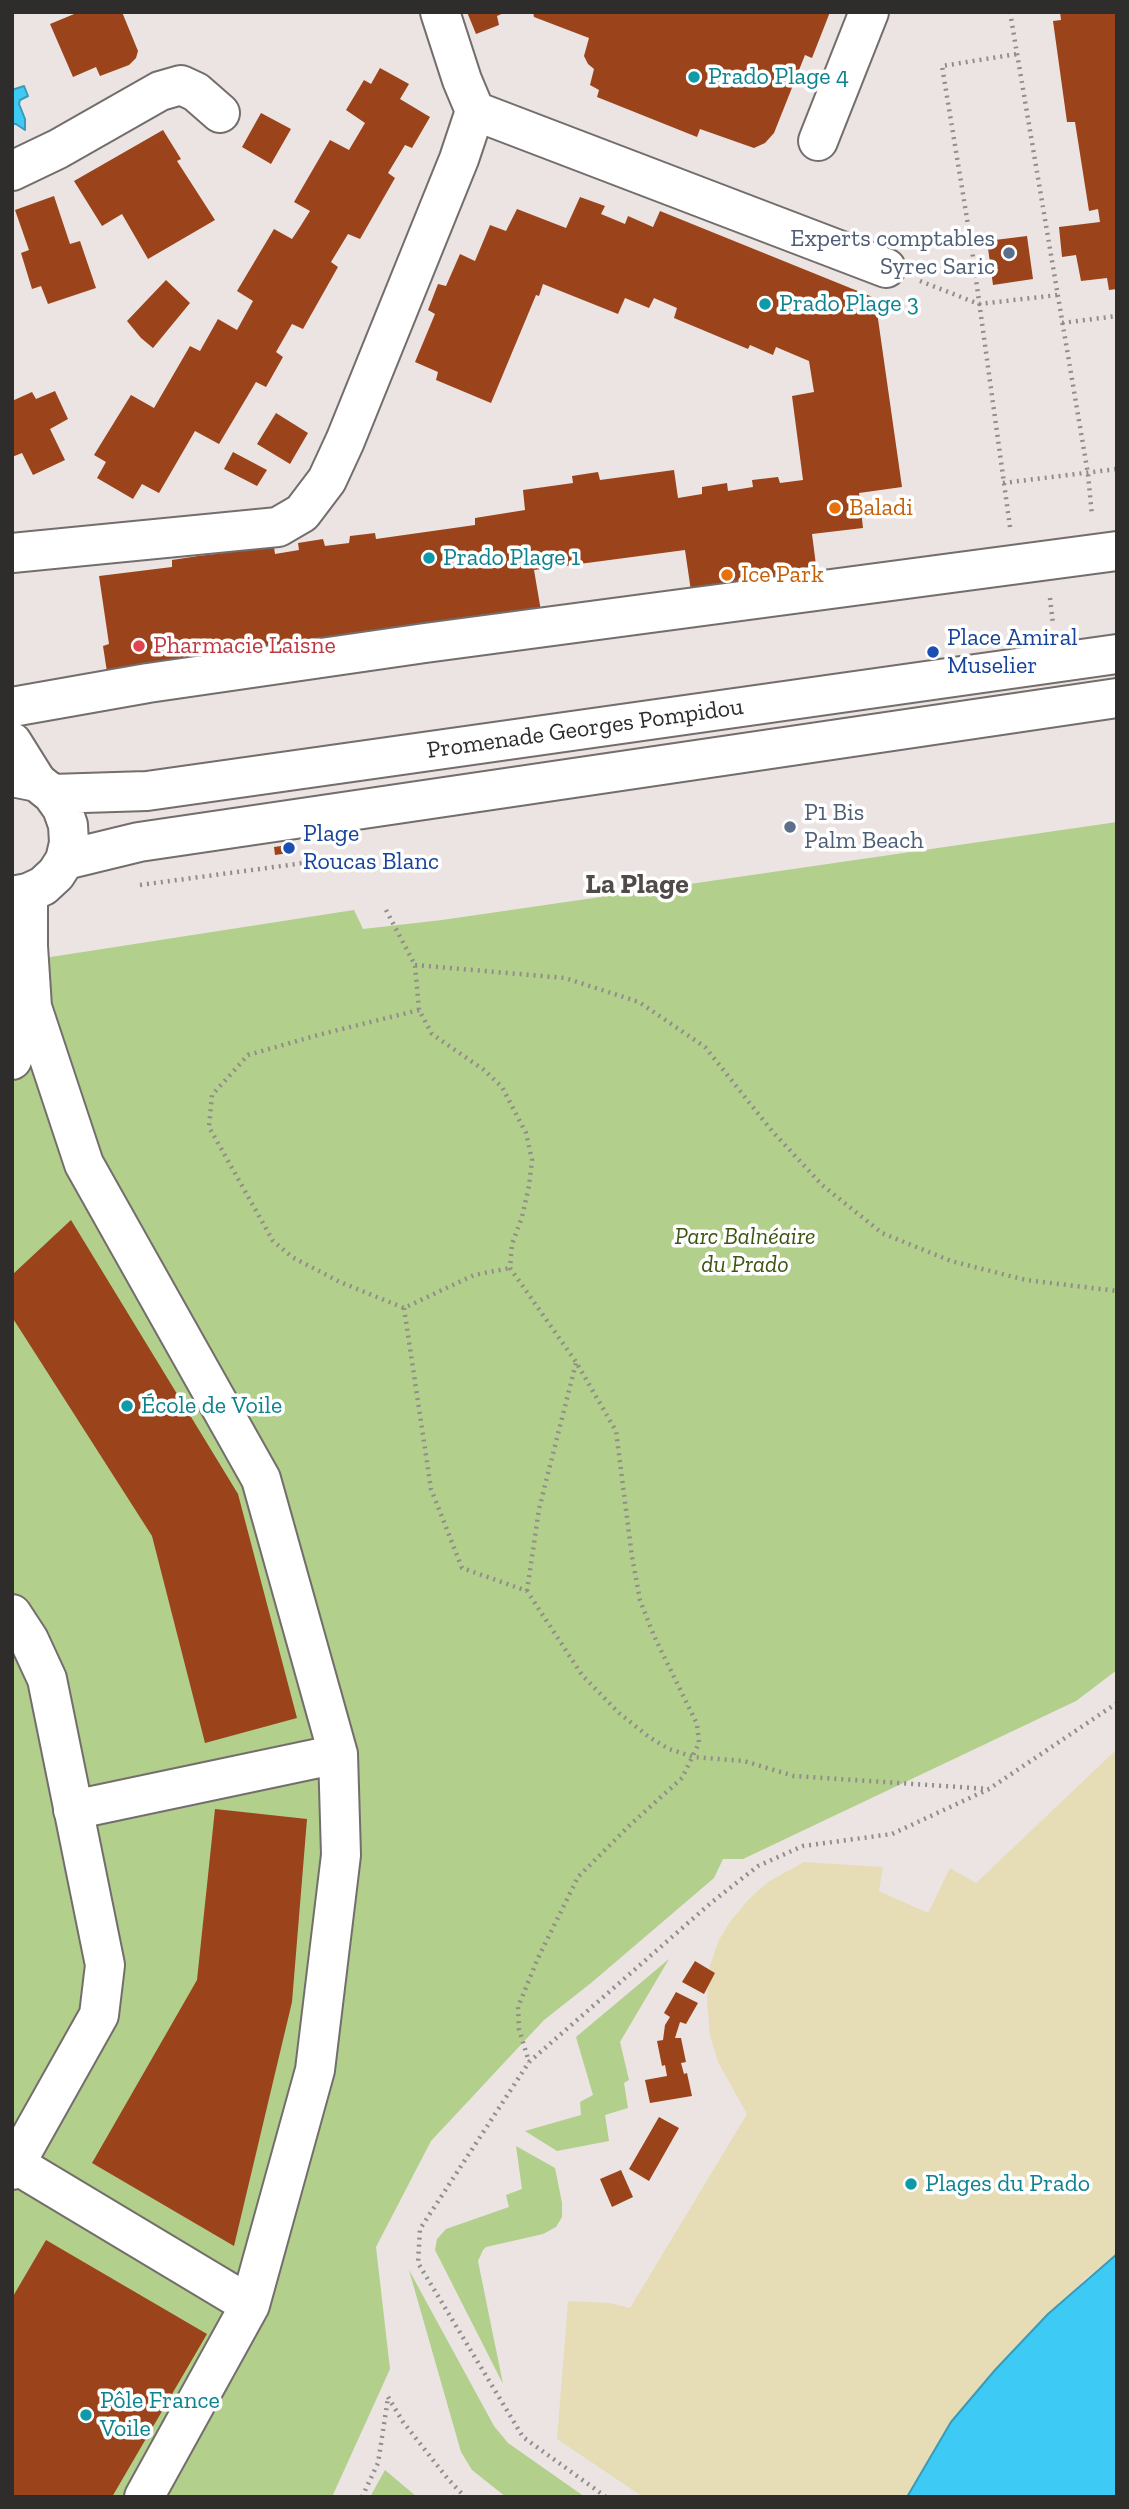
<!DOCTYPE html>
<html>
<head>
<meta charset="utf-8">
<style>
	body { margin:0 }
	#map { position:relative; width:1129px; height:2509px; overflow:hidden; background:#ebe4e2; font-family:"Zilla Slab",serif }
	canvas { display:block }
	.frame { position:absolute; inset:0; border:14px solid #2f2c2c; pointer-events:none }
</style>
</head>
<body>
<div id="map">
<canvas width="1129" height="2509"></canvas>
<div class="frame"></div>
</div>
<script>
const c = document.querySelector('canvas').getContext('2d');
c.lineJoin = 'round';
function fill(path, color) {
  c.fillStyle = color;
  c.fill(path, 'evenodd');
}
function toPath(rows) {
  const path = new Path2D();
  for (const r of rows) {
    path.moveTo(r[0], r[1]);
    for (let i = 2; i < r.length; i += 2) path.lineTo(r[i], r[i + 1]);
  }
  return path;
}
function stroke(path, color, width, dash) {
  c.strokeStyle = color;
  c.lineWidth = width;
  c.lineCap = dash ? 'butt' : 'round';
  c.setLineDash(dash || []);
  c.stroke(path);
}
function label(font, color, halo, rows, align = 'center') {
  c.font = font + ' "Zilla Slab",serif';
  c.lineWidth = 7;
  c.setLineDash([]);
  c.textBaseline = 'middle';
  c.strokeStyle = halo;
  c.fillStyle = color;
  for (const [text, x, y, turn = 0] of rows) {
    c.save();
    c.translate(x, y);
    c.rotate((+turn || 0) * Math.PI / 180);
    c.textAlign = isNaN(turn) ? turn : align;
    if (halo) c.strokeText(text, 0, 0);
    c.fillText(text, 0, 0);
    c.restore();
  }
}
fill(toPath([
	[1117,822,1117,1670,1076,1701,743,1859,723,1859,714,1878,591,1983,544,2020,431,2141,376,2247,390,2369,332,2497,12,2497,12,963,354,910,363,929,442,920],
	[669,1959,620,2042,629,2080,624,2083,628,2108,605,2115,609,2141,557,2151,525,2131,581,2115,580,2102,593,2095,576,2037],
	[516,2146,555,2168,562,2203,562,2217,556,2227,543,2234,486,2247,483,2250,478,2261,503,2384,435,2250,437,2239,446,2229,509,2207,506,2195,522,2189],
	[409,2270,494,2426,508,2443,585,2497,506,2497,472,2470,461,2452],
	[385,2470,417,2497,370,2497]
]), '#b2cf8b');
fill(toPath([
	[1117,1749,1117,2254,1085,2279,951,2422,907,2497,643,2497,557,2439,568,2301,610,2303,630,2308,747,2114,718,2062,710,2035,707,2000,710,1965,719,1940,729,1923,749,1899,768,1882,804,1862,883,1867,879,1891,928,1913,950,1868,976,1883]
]), '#e6ddb7');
const water = toPath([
	[24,86,28,96,20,100,19,104,25,119,25,130,16,124,12,124,12,90,24,86],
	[1117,2254,1117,2497,907,2497,951,2422,995,2370,1048,2314,1117,2254]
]);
fill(water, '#3dcaf4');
stroke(water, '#399bb8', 2);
fill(toPath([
	[79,12,122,12,138,51,136,58,129,65,100,76,96,67,73,77,50,24],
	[467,12,506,12,497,16,499,25,476,34],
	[533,12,830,12,812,58,805,55,774,133,765,143,754,148,700,129,697,137,597,97,599,90,590,85,594,69,588,64,584,56,589,38,534,17],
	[1060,12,1117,12,1117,289,1109,290,1107,278,1081,281,1076,255,1062,257,1059,227,1100,222,1098,209,1089,211,1075,122,1067,122,1053,21,1061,20],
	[380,68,409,84,400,99,430,117,412,148,405,145,388,173,395,178,360,239,348,234,331,262,338,267,303,329,292,324,276,352,283,357,266,387,256,382,219,444,195,431,159,493,142,484,133,499,97,478,106,462,94,455,131,395,154,408,190,346,200,351,218,319,237,330,253,301,237,291,274,229,292,239,300,227,310,211,294,202,330,140,349,150,365,123,346,110,364,80,371,84],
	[261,113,291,129,271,164,242,147],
	[163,130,181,159,177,161,215,220,148,259,122,214,102,226,74,181],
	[54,196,70,244,80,241,96,288,48,304,41,286,32,289,21,253,29,250,15,210],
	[580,197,605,206,601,214,625,224,628,216,653,227,660,211,875,298,902,487,859,493,863,528,812,534,817,573,691,591,685,550,534,570,541,611,107,672,103,646,109,644,99,576,172,567,172,560,198,556,274,547,275,554,299,550,298,543,323,539,325,546,349,543,350,536,375,533,376,539,475,525,475,518,525,510,523,490,573,483,572,476,598,472,600,480,674,470,678,498,702,494,702,487,727,483,728,491,753,487,752,480,778,477,780,483,803,480,792,396,814,392,809,361,776,347,773,355,750,345,748,349,674,318,677,308,654,298,649,308,625,298,618,314,543,284,539,296,536,295,491,403,436,380,438,372,415,362,435,314,428,310,438,284,446,286,460,254,475,261,490,225,506,231,517,209,566,228],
	[1027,236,1033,279,993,285,987,241],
	[166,280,190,303,153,348,141,338,127,321],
	[55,391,68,419,50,429,65,460,33,475,22,453,12,457,12,401,32,392,36,399],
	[276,413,308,433,290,464,257,444],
	[233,452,267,470,257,486,224,469],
	[295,844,296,852,275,855,274,847],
	[71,1220,238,1494,297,1718,205,1743,152,1536,12,1317,12,1275],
	[215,1809,307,1819,292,2002,234,2246,92,2163,197,1980],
	[695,1961,715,1973,704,1994,682,1982],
	[676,1992,698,2003,686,2024,680,2022,675,2038,681,2038,686,2062,681,2063,684,2074,687,2073,692,2096,650,2103,645,2080,667,2076,665,2065,662,2066,657,2041,663,2040,665,2025,670,2017,664,2013],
	[659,2117,679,2128,649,2181,629,2169],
	[621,2170,633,2197,612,2207,600,2179],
	[46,2240,207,2334,112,2497,12,2497,12,2298]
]), '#9b431a');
const minor = toPath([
	[475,111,886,268],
	[818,141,869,12],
	[12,171,58,149,160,91,181,85,196,92,220,113],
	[12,553,278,527,302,513,327,480,345,441,459,159,475,111,462,80,440,12],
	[12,707,148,683,425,643,1117,551],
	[12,742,37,782],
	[32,1007,84,1164,261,1479,338,1754,341,1855,315,2070,250,2305,144,2497],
	[12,1060,32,1007,28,946,28,893],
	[12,1614,29,1640,47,1679,105,1965,99,2015,12,2170],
	[73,1810,338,1754],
	[15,2164,250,2305]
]);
const major = toPath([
	[12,777,37,782,52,794,62,808,68,825,69,843,65,860,56,874,43,886,28,893,12,896],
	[52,794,147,791,1117,654],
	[65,860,139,842,1117,698]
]);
stroke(minor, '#736e6c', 42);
stroke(major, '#736e6c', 42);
stroke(toPath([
	[1010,12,1088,474,1092,516],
	[920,281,979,304,1058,295],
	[1062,323,1117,316],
	[1003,483,1117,469],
	[1010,527,971,243,942,66,1017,54],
	[1050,598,1053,624],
	[140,885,304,863,314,858],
	[386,910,415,965,419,1010,432,1034,484,1070,502,1087,526,1133,532,1160,529,1186,522,1217,512,1244,510,1268,576,1362,616,1431,632,1557,640,1600,654,1636,697,1724,699,1743,682,1778,630,1825,578,1877,538,1958,518,2007,519,2029,529,2062],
	[415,965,565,978,639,1002,705,1047,772,1131,822,1185,882,1233,951,1261,1026,1280,1117,1291],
	[419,1010,318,1035,248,1055,212,1095,209,1127,273,1241,292,1257,340,1282,404,1308,474,1275,510,1268],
	[404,1308,431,1489,462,1568,527,1591,582,1675,619,1713,649,1737,669,1749,694,1757,744,1761,794,1776,989,1789],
	[527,1591,539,1509,576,1363],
	[388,2397,403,2422,448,2479,465,2497],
	[362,2497,378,2463,388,2398],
	[606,2497,523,2437,418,2263,420,2229,529,2062,712,1902,758,1866,803,1846,892,1834,989,1789,1117,1703]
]), '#928d8c', 4.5, [2, 5]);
stroke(minor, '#fff', 38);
stroke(major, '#fff', 38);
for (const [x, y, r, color] of [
	[694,77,7,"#0f9aa8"],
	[1009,253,7,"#5c6f8a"],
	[765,304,7,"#0f9aa8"],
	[835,508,7,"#e8710a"],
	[429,558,7,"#0f9aa8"],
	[727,575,7,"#e8710a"],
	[139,646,7,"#e0444e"],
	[933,652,7,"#1a4fb4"],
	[790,827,7,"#5c6f8a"],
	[289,848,7,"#1a4fb4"],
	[127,1406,7,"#0f9aa8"],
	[911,2184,7,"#0f9aa8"],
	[86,2415,7,"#0f9aa8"]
]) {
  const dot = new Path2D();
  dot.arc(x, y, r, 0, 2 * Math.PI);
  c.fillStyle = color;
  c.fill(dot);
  stroke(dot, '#fff', 2.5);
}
label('24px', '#0d838f', '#fff', [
	["Prado Plage 4",708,77],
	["Prado Plage 3",779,304],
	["Prado Plage 1",443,558],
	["École de Voile",141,1406],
	["Plages du Prado",925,2184],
	["Pôle France",100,2401],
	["Voile",100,2429]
], 'left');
label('24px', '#4e5e75', '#fff', [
	["Experts comptables",995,239],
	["Syrec Saric",995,267],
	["P1 Bis",804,813,"left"],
	["Palm Beach",804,841,"left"]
], 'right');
label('24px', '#c56008', '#fff', [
	["Baladi",849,508],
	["Ice Park",741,575]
], 'left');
label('24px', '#164399', '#fff', [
	["Place Amiral",947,638],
	["Muselier",947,666],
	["Plage",303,834],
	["Roucas Blanc",303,862]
], 'left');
label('24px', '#be3a42', '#fff', [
	["Pharmacie Laisne",153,646]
], 'left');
label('24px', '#2f2c2c', '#fff', [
	["Promenade Georges Pompidou",585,729,-8]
]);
label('italic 24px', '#3d5511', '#fff', [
	["Parc Balnéaire",745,1237],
	["du Prado",745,1265]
]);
label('bold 28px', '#504b49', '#fff', [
	["La Plage",637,885]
]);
</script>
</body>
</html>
